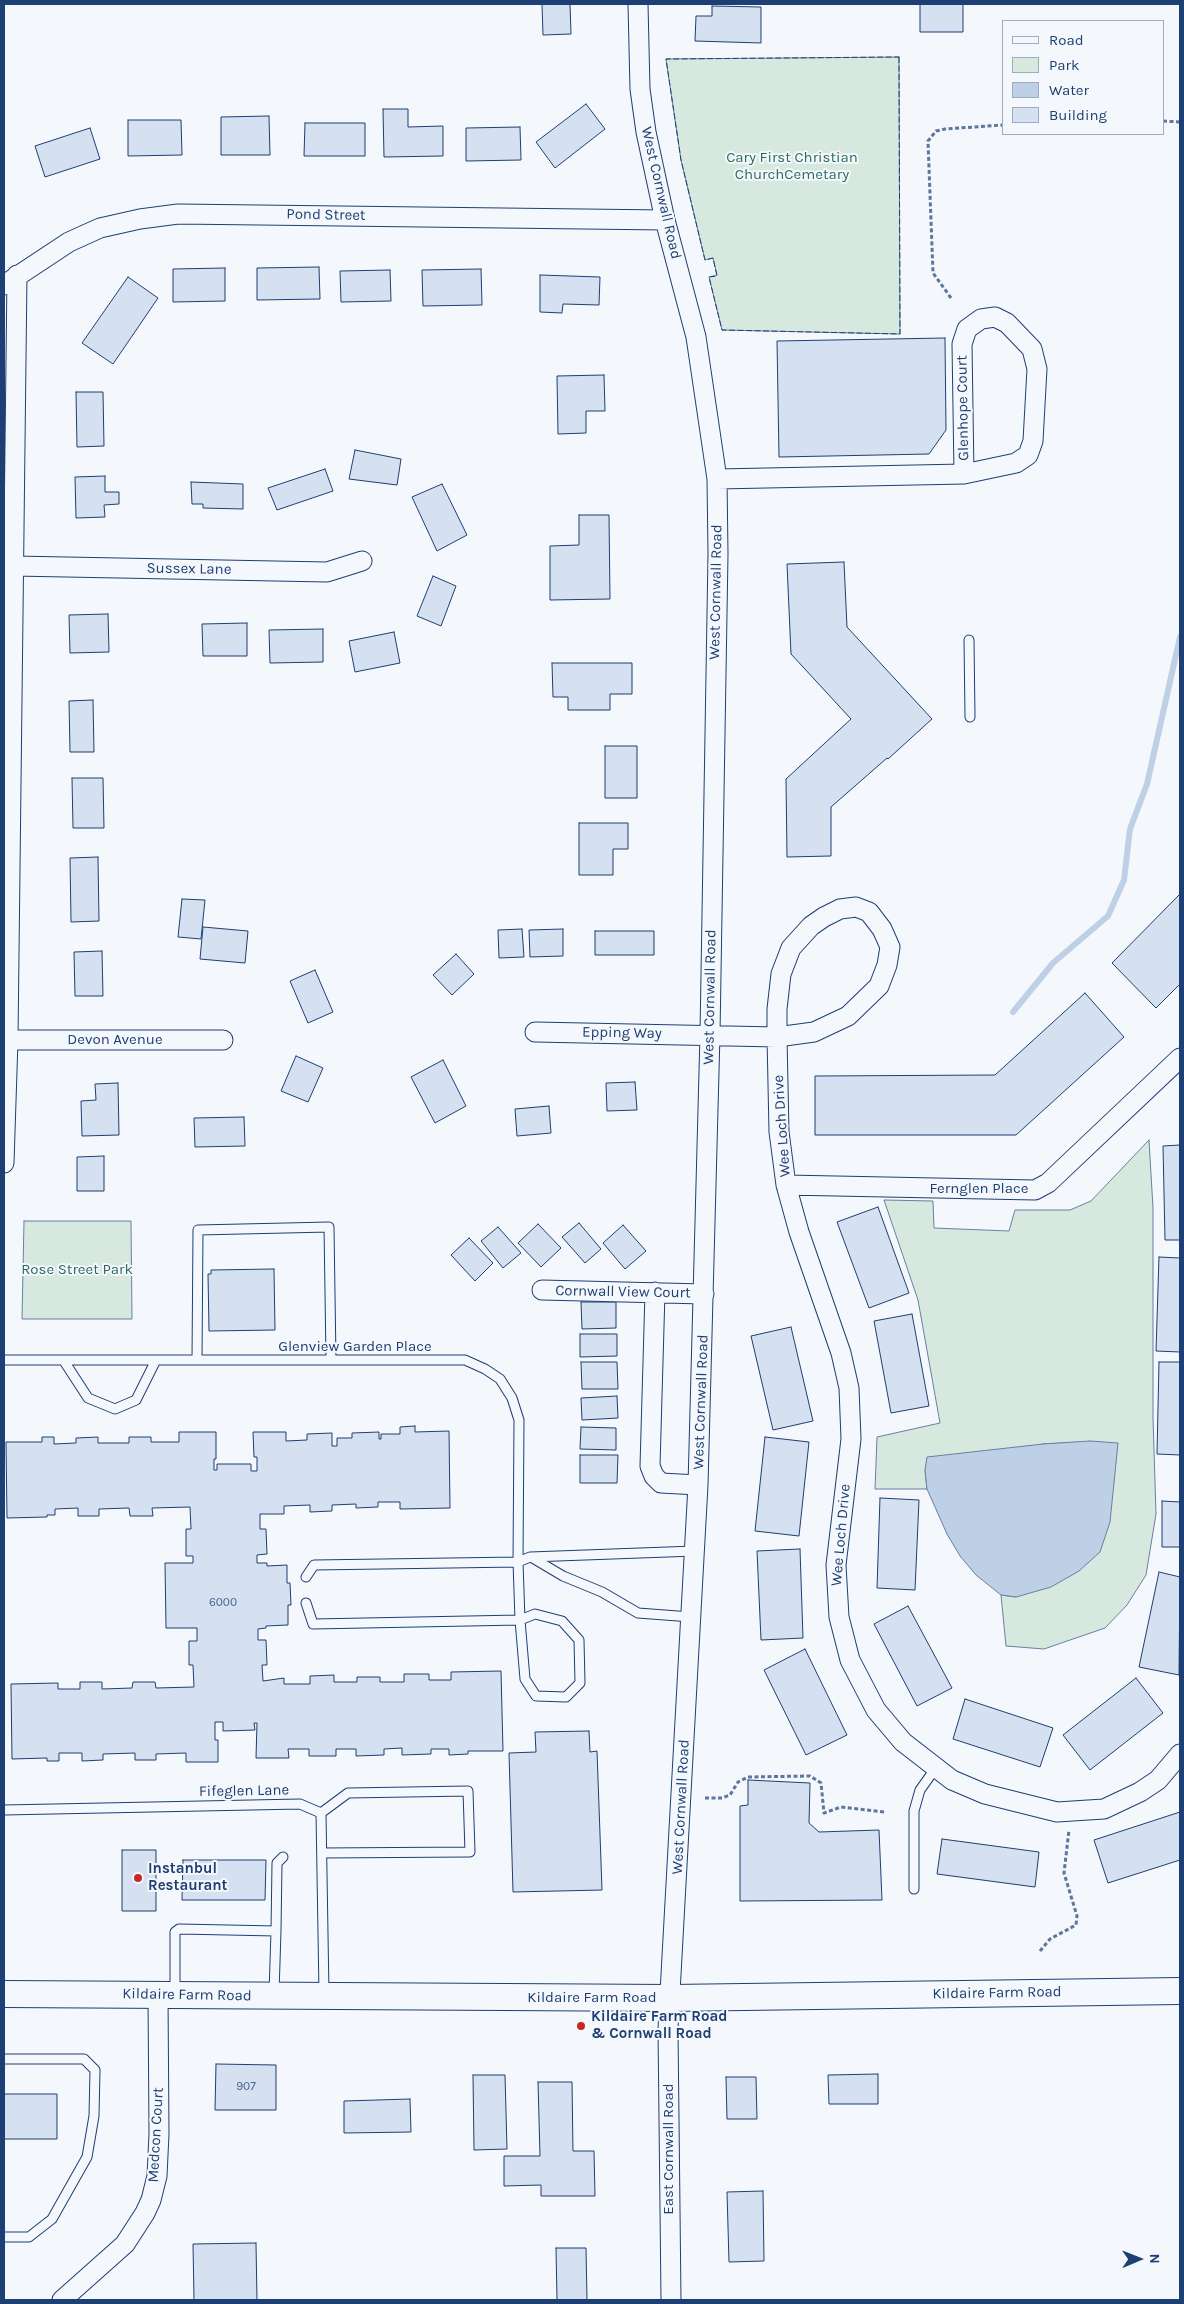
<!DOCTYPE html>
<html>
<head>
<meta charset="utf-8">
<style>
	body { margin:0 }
	#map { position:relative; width:1184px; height:2304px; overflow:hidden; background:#f4f7fb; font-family:Karla,sans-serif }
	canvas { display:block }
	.frame { position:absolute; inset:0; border:5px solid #1d3f73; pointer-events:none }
	.legend { position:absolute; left:1002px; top:20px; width:162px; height:115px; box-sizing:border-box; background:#f4f7fb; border:1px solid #9eadc5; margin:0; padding:6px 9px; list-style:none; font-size:15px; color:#1d3f73 }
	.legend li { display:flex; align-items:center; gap:10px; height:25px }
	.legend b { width:25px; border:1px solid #9eadc5 }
	.north { position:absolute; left:1114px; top:2234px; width:50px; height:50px; -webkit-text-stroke:4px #f4f7fb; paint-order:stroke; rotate:89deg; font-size:14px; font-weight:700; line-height:20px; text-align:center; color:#1d3f73 }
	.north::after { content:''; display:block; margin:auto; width:18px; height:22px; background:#1d3f73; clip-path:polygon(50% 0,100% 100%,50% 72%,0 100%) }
</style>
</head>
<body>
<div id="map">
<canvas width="1184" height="2304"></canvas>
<div class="frame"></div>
<ul class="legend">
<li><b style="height:6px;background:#f4f7fb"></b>Road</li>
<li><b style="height:14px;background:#d7e8df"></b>Park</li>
<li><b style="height:14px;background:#bed0e5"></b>Water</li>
<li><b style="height:14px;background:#d5e0f0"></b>Building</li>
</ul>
<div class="north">N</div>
</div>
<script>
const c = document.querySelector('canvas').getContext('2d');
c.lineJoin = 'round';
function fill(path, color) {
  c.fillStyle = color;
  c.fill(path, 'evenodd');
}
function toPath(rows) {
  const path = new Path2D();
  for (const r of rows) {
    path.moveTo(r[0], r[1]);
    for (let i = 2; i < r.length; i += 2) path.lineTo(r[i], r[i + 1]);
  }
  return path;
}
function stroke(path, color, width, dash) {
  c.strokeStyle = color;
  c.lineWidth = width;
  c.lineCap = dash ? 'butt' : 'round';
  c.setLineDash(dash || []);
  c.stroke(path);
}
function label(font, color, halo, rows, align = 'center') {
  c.font = font + ' Karla,sans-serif';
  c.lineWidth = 4;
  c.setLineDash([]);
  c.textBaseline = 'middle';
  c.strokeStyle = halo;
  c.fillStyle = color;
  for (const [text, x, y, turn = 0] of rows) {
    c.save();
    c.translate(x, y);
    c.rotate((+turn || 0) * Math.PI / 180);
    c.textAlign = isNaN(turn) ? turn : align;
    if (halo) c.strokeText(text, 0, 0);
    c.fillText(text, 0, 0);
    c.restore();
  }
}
const green = toPath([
	[899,57,900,334,722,330,709,277,717,275,713,258,705,260,681,160,666,59,899,57],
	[1149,1140,1153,1208,1153,1418,1156,1514,1146,1575,1127,1605,1105,1628,1044,1649,1006,1646,1001,1595,1016,1597,1064,1443,1043,1444,925,1470,927,1489,875,1489,877,1437,940,1423,918,1300,884,1200,933,1201,934,1228,1009,1231,1015,1210,1070,1210,1091,1201,1149,1140],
	[24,1221,131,1221,132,1319,22,1319,24,1221]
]);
fill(green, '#d7e8df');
stroke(green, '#687fa3', 1);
const water = toPath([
	[1090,1441,1118,1443,1110,1522,1100,1552,1079,1571,1051,1587,1016,1597,1001,1595,976,1575,960,1556,947,1534,927,1489,925,1470,927,1457,1043,1444,1090,1441]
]);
fill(water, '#bed0e5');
stroke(water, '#687fa3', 1);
stroke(toPath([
	[1013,1012,1053,963,1108,916,1124,880,1130,829,1147,784,1180,637]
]), '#bed0e5', 6);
const building = toPath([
	[542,4,570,4,571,34,543,35,542,4],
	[920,4,963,4,963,32,920,32,920,4],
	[712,6,761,7,761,43,695,41,696,16,712,16,712,6],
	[586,104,605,129,555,168,536,142,586,104],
	[383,109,408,109,408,127,443,126,443,156,384,157,383,109],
	[269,116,270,155,221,155,221,117,269,116],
	[128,120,181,120,182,155,128,156,128,120],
	[305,123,365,123,365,156,304,156,305,123],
	[520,127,521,160,466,161,466,128,520,127],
	[90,128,100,159,45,177,35,146,90,128],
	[319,267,320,299,257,300,257,268,319,267],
	[225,268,225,301,173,302,173,269,225,268],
	[481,269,482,305,423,306,422,270,481,269],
	[390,270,391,301,341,302,340,271,390,270],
	[540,275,600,277,599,305,563,304,562,313,540,312,540,275],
	[128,277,158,298,113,364,82,343,128,277],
	[945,338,946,430,929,454,779,457,777,341,945,338],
	[604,375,605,411,586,411,586,433,558,434,557,376,604,375],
	[76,392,103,392,104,446,77,447,76,392],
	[355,450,401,459,397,485,349,479,355,450],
	[325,469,333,491,277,510,268,488,325,469],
	[105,476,105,492,119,492,119,504,104,505,105,517,76,518,75,477,105,476],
	[191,482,243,484,243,509,203,508,203,504,192,504,191,482],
	[442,484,467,535,437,551,412,497,442,484],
	[579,515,609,515,610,599,550,600,550,546,579,545,579,515],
	[844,562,847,627,932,719,888,759,887,758,831,807,831,856,787,857,786,779,851,719,791,654,787,564,844,562],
	[433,576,456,586,441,626,417,616,433,576],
	[108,614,109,652,70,653,69,615,108,614],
	[247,623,247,656,203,656,202,624,247,623],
	[323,629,323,662,270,663,269,630,323,629],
	[394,632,400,663,355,672,349,641,394,632],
	[552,663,632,663,632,694,610,694,610,710,568,710,568,697,553,697,552,663],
	[93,700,94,752,70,752,69,701,93,700],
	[605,746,637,746,637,798,605,798,605,746],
	[72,778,103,778,104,828,73,828,72,778],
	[579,823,628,823,628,849,613,849,613,875,579,875,579,823],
	[98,857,99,921,71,922,70,858,98,857],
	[1180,894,1180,984,1156,1008,1112,963,1180,894],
	[182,899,205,900,201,939,178,937,182,899],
	[203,927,248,931,245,963,200,959,203,927],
	[522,929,524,957,499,958,498,930,522,929],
	[563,929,563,956,530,957,529,930,563,929],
	[595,931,654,931,654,955,595,955,595,931],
	[102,951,103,996,75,996,74,952,102,951],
	[456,954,474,974,452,995,433,975,456,954],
	[315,970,333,1012,308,1023,290,981,315,970],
	[1085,993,1124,1037,1016,1135,815,1135,815,1076,995,1075,1085,993],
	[296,1056,323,1068,308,1102,281,1091,296,1056],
	[443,1060,466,1106,435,1123,411,1077,443,1060],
	[635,1082,637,1110,607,1111,606,1083,635,1082],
	[118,1083,119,1135,82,1136,81,1101,96,1100,95,1084,118,1083],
	[549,1106,551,1133,517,1136,515,1109,549,1106],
	[244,1117,245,1146,195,1147,194,1118,244,1117],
	[1180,1145,1180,1240,1165,1240,1163,1146,1180,1145],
	[104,1156,104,1191,77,1191,77,1157,104,1156],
	[878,1207,909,1293,869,1308,837,1222,878,1207],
	[579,1223,601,1249,585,1263,562,1237,579,1223],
	[538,1224,561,1248,541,1267,518,1243,538,1224],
	[623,1225,646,1251,625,1269,603,1243,623,1225],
	[498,1227,521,1253,503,1268,481,1241,498,1227],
	[469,1238,493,1263,475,1281,451,1255,469,1238],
	[1159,1257,1180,1258,1180,1352,1156,1351,1159,1257],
	[274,1269,275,1330,209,1331,208,1274,211,1274,211,1270,274,1269],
	[581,1302,616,1302,616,1328,582,1329,581,1302],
	[912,1314,929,1406,891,1413,874,1321,912,1314],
	[791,1327,813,1421,773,1430,751,1336,791,1327],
	[580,1334,617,1334,617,1356,580,1357,580,1334],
	[581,1362,617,1362,618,1389,582,1389,581,1362],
	[1159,1362,1180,1362,1180,1455,1157,1454,1159,1362],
	[617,1396,618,1418,582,1420,581,1398,617,1396],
	[415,1426,415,1432,449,1431,450,1508,400,1509,400,1502,378,1502,378,1507,356,1508,356,1504,332,1505,332,1511,310,1512,310,1505,284,1506,284,1514,260,1514,260,1529,266,1529,267,1554,257,1555,257,1563,267,1563,267,1566,287,1565,287,1583,290,1583,291,1605,288,1605,288,1625,266,1626,266,1628,258,1629,258,1640,266,1640,267,1665,262,1665,263,1681,284,1678,284,1684,310,1684,310,1676,334,1675,334,1682,357,1682,357,1677,380,1677,380,1682,404,1682,404,1674,429,1674,429,1680,451,1680,451,1672,501,1671,503,1751,468,1751,468,1754,449,1755,449,1749,431,1749,431,1754,402,1755,402,1748,384,1749,384,1755,356,1756,356,1749,336,1749,336,1756,309,1756,309,1749,288,1749,289,1758,256,1758,257,1723,254,1723,255,1730,223,1731,223,1722,215,1722,215,1740,218,1740,218,1762,186,1762,186,1753,156,1754,156,1760,135,1760,135,1753,103,1754,103,1760,82,1761,82,1753,59,1753,59,1761,47,1761,47,1758,12,1759,11,1684,58,1683,58,1689,80,1689,80,1682,102,1682,102,1689,132,1688,133,1682,155,1682,156,1688,194,1687,193,1665,189,1665,189,1641,197,1641,197,1628,166,1628,165,1563,193,1563,193,1556,186,1556,186,1529,191,1529,190,1507,152,1508,153,1516,130,1516,129,1508,99,1509,99,1516,78,1516,78,1508,55,1509,55,1515,47,1515,47,1517,7,1518,6,1442,42,1442,42,1437,54,1437,54,1444,76,1443,76,1438,98,1437,98,1443,129,1443,129,1437,151,1437,151,1442,179,1442,179,1432,216,1432,216,1459,214,1459,214,1470,217,1470,217,1464,251,1464,251,1471,257,1471,257,1457,254,1457,253,1432,286,1432,286,1441,307,1440,307,1434,332,1433,332,1446,337,1446,337,1438,352,1438,352,1433,379,1432,379,1439,381,1439,381,1434,400,1434,400,1427,415,1426],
	[581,1427,616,1428,616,1450,580,1449,581,1427],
	[765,1437,809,1442,799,1536,755,1531,765,1437],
	[580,1455,618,1455,617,1483,580,1483,580,1455],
	[880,1498,919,1500,915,1590,877,1588,880,1498],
	[1162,1501,1180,1502,1180,1547,1162,1547,1162,1501],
	[800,1549,803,1638,761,1640,757,1551,800,1549],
	[1159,1572,1180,1577,1179,1675,1139,1667,1159,1572],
	[908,1606,952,1688,917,1706,874,1624,908,1606],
	[805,1649,847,1735,806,1755,764,1670,805,1649],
	[1136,1678,1163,1713,1090,1770,1063,1735,1136,1678],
	[965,1699,1053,1728,1040,1767,953,1739,965,1699],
	[589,1731,590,1752,597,1751,602,1890,513,1892,509,1753,536,1752,535,1732,589,1731],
	[748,1780,810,1783,809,1823,819,1832,879,1830,882,1900,740,1901,740,1806,748,1805,748,1780],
	[1180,1812,1180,1860,1108,1883,1094,1840,1180,1812],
	[942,1839,1039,1852,1035,1887,937,1874,942,1839],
	[122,1850,156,1850,156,1911,122,1911,122,1850],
	[183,1860,266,1860,265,1900,182,1900,183,1860],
	[216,2064,276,2065,276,2110,215,2110,216,2064],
	[878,2074,878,2104,829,2104,828,2075,878,2074],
	[473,2075,505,2075,507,2149,474,2150,473,2075],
	[726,2077,756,2077,757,2119,727,2119,726,2077],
	[538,2082,572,2082,573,2151,594,2151,595,2196,541,2196,541,2185,504,2186,504,2156,540,2156,538,2082],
	[4,2094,57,2094,57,2139,4,2139,4,2094],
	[410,2099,411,2132,344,2133,344,2101,410,2099],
	[763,2191,764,2261,729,2262,727,2192,763,2191],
	[256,2243,257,2300,194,2300,193,2244,256,2243],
	[556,2248,586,2248,587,2300,557,2300,556,2248]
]);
fill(building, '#d5e0f0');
stroke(building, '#1d3f73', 1);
const lane = toPath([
	[969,640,970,717],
	[4,1360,465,1360,485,1369,500,1379,512,1398,519,1420,518,1562,530,1557,695,1551],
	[197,1360,198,1230,329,1227,331,1360],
	[64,1361,88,1398,115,1409,136,1400,156,1360],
	[531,1557,563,1576,602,1592,638,1613,691,1617],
	[306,1577,314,1565,518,1562,520,1620,525,1679,536,1696,566,1697,580,1683,579,1640,562,1621,535,1614,520,1620,313,1624,306,1603],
	[4,1810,300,1804,321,1813,324,1994],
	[321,1813,348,1793,468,1791,470,1852,322,1853],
	[914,1889,914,1811,920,1790,935,1769],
	[276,1931,277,1863,283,1857],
	[175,1994,175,1932,179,1929,276,1931,274,1993],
	[4,2059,84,2059,95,2070,94,2116,87,2157,52,2219,29,2237,4,2237]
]);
const street = toPath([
	[638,4,640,89,646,132,665,220,696,337,717,479,718,554,710,1034,698,1485,668,2029,671,2300],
	[4,285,69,242,100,228,140,219,178,214,665,220],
	[717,479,964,474,1016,463,1028,455,1033,441,1037,369,1032,349,1007,323,995,317,981,319,967,329,962,344,964,474],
	[14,566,327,572,362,561],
	[535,1032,777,1037,814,1032,848,1016,879,986,887,965,890,947,882,929,869,912,856,907,840,909,824,917,811,926,791,948,781,974,777,1009,777,1037,779,1132,786,1185,799,1232,841,1353,849,1388,851,1439,836,1565,839,1617,850,1660,876,1710,903,1742,952,1780,985,1794,1057,1812,1104,1809,1140,1792,1158,1780,1180,1754],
	[8,1040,223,1040],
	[4,1163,8,1040,17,275],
	[786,1185,1035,1190,1048,1183,1180,1058],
	[542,1290,704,1294],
	[655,1292,650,1466,654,1476,661,1483,698,1485],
	[62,2300,125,2244,145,2213,151,2200,157,2176,159,2134,158,1995]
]);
const secondary = toPath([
	[4,1994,671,1998,1180,1991]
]);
stroke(lane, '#1d3f73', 11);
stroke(street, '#1d3f73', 21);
stroke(secondary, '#1d3f73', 28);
stroke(toPath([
	[1163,121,1180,122],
	[951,298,933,273,928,141,936,131,945,129,1003,125],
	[705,1798,722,1798,730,1795,738,1782,748,1777,810,1776,821,1783,824,1813,841,1807,885,1812],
	[1040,1951,1050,1939,1076,1925,1077,1916,1064,1873,1069,1830]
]), '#5e769c', 3, [4, 2.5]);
stroke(lane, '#f4f7fb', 9);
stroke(street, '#f4f7fb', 19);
stroke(secondary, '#f4f7fb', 26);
stroke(toPath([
	[899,57,900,334,722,330,709,277,717,276,713,258,705,260,681,160,666,59,899,57]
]), '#1d3f73', 1, [6, 2.5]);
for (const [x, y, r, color] of [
	[138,1878,5,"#c62828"],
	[581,2026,5,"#c62828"]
]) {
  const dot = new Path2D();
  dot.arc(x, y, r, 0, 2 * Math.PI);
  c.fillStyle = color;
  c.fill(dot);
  stroke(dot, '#f4f7fb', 2);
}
label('12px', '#4b6792', null, [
	["6000",223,1603],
	["907",246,2087]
]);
label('15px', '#2c6c60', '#f4f7fb', [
	["Cary First Christian",792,158],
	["ChurchCemetary",792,175],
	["Rose Street Park",77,1270]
]);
label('15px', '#1d3f73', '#f4f7fb', [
	["West Cornwall Road",661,193,77],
	["Pond Street",326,215,1],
	["Glenhope Court",963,408,-91],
	["Sussex Lane",189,569,1],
	["West Cornwall Road",716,592,-89],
	["West Cornwall Road",710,997,-89],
	["Epping Way",622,1033,1],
	["Devon Avenue",115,1040],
	["Wee Loch Drive",782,1126,-94],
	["Fernglen Place",979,1189],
	["Cornwall View Court",623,1292,1],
	["Glenview Garden Place",355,1347],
	["West Cornwall Road",701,1402,-88],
	["Wee Loch Drive",841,1535,-85],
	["Fifeglen Lane",244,1791,-1],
	["West Cornwall Road",681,1807,-87],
	["Kildaire Farm Road",997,1993,-1],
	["Kildaire Farm Road",187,1995,1],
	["Kildaire Farm Road",592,1998],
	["Medcon Court",156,2135,-87],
	["East Cornwall Road",669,2149,-90]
]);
label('bold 15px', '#1d3f73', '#f4f7fb', [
	["Instanbul",148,1869],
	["Restaurant",148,1886],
	["Kildaire Farm Road",591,2017],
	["& Cornwall Road",591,2034]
], 'left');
</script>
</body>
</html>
